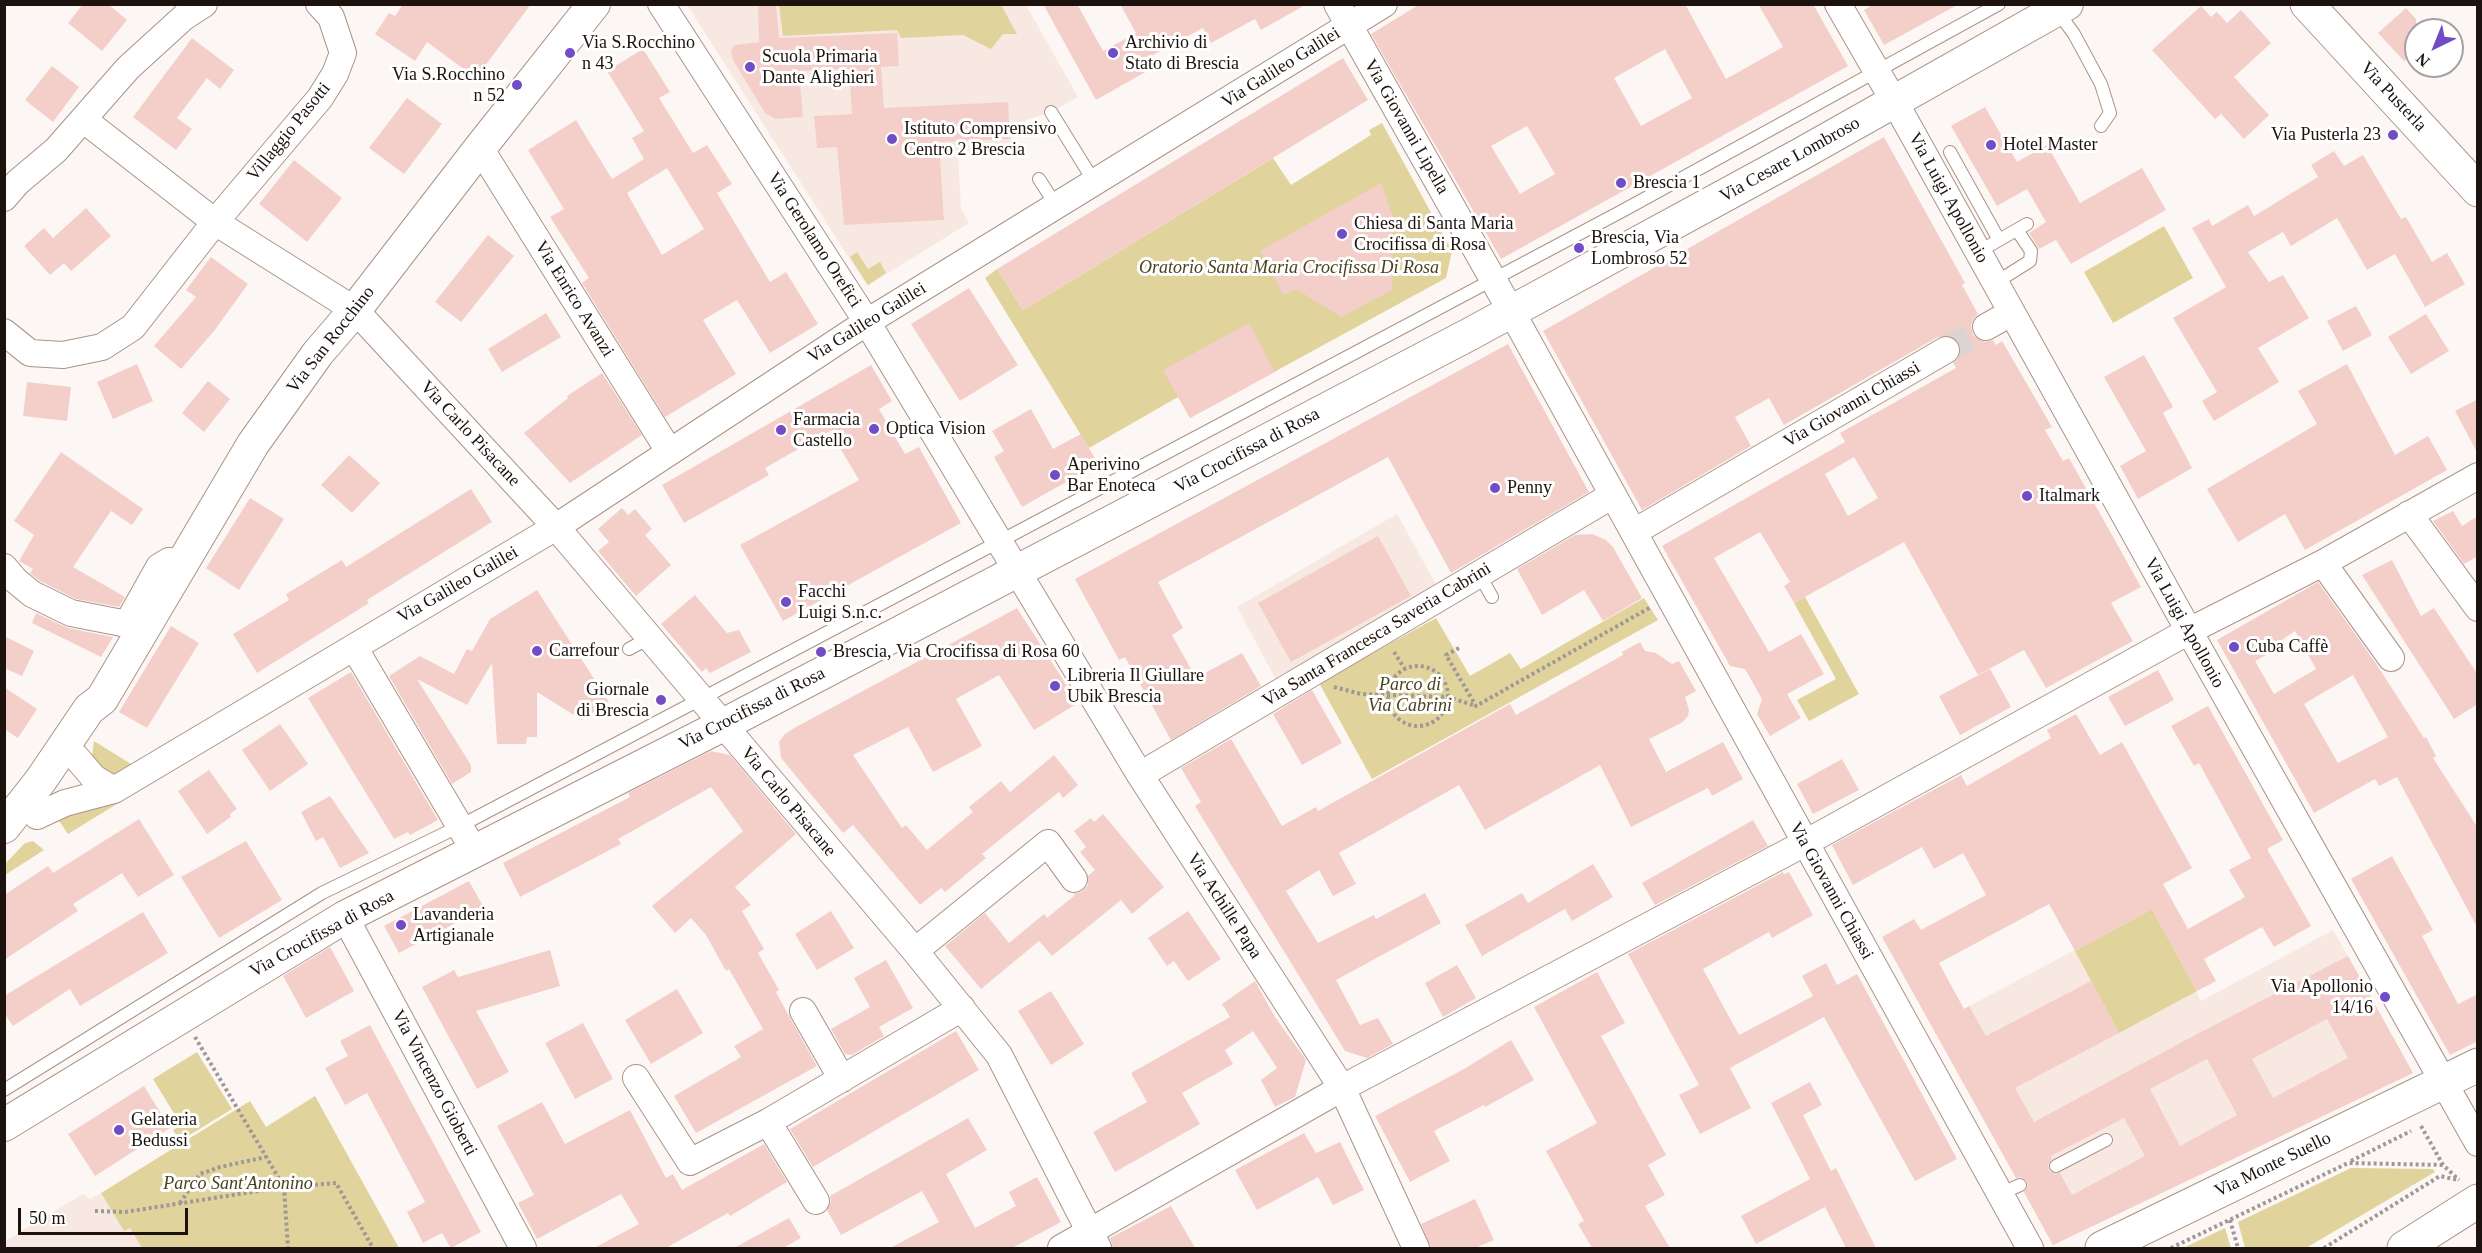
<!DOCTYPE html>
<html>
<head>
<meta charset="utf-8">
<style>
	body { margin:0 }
	#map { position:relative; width:2482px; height:1253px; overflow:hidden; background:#fcf7f4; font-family:"Times New Roman",serif }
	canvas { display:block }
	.frame { position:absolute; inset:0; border:6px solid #1c130e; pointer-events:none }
	.north { position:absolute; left:2404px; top:18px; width:60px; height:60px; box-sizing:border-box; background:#fff; border:2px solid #a4a19f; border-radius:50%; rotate:223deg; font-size:16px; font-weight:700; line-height:24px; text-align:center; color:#1c130e }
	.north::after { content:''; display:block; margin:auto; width:21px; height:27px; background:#714cc5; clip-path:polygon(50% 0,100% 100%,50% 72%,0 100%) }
	.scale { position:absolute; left:18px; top:1208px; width:170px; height:27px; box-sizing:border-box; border:3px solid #1c130e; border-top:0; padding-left:8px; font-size:18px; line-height:21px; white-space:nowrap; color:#1c130e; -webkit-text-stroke:4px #fff; paint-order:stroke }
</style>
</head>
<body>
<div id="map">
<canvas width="2482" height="1253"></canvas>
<div class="frame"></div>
<div class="north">N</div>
<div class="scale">50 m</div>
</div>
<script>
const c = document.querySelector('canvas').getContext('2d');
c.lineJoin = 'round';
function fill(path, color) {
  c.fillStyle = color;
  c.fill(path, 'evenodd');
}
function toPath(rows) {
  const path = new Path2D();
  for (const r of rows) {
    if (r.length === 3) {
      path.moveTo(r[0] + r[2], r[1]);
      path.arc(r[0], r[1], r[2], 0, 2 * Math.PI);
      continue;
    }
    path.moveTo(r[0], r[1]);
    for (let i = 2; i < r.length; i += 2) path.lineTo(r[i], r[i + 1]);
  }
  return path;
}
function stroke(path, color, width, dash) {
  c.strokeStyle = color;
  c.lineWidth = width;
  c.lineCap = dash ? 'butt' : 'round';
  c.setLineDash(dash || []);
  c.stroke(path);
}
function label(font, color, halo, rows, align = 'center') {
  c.font = font + ' "Times New Roman",serif';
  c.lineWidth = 6;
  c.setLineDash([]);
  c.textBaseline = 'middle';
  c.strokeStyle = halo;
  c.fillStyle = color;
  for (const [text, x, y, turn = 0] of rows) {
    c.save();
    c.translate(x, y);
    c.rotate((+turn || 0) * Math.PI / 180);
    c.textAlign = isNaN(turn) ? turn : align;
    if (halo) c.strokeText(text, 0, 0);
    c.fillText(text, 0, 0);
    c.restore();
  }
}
fill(toPath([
	[687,5,1026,5,1078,97,1051,112,1012,125,1012,149,958,151,961,209,969,223,867,286],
	[1397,514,1438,588,1275,678,1237,607],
	[2152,909,2201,1001,2333,930,2413,1073,2053,1245,1932,1026],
	[101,1193,124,1230,130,1227,142,1248,5,1248,5,1241,83,1194,90,1199]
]), '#f7e9e2');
fill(toPath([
	[779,5,1001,5,1017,34,1003,34,991,49,963,35,901,38,897,30,783,36],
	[1382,123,1452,251,1446,278,1190,418,1178,397,1089,448,985,278,997,269,1023,310,1273,158,1291,185,1371,135,1369,130],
	[2164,226,2193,278,2113,323,2084,272],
	[857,252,868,269,880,262,886,273,868,285,850,257],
	[1805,597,1859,694,1809,721,1797,700,1836,679,1794,603],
	[1644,598,1658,620,1372,779,1319,683,1436,618,1470,676,1510,653,1521,669],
	[94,741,131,764,122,773,110,774,97,768,92,756],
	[123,795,125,799,68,834,57,818],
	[33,841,44,850,5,875,5,864,25,843],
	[2152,909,2197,991,2119,1033,2075,951],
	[197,1052,232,1109,180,1141,173,1130,181,1125,153,1079],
	[315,1096,399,1248,142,1248,130,1228,124,1231,101,1193,250,1101,266,1127],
	[2351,1168,2433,1169,2435,1172,2306,1248,2245,1248,2238,1222],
	[2225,1228,2231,1248,2183,1248]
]), '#e0d39c');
fill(toPath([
	[83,4,108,4,127,20,102,51,68,23],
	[403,4,531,4,476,78,427,42,415,61,375,34,389,13,395,16],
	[758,4,776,4,779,38,897,33,899,66,881,67,884,108,1008,102,1010,139,939,142,944,220,844,225,837,147,817,148,814,116,852,114,849,69,799,71,803,117,776,119,765,113,733,60,731,50,735,45,759,42],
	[1043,4,1077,4,1103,51,1136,33,1120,4,1307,4,1261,30,1255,19,1211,43,1203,28,1153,55,1158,65,1096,100],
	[1420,4,1685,4,1726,79,1783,47,1758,4,1813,4,1848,66,1501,259,1371,34],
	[1665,49,1692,98,1641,126,1614,78],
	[1527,126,1555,174,1520,194,1491,146],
	[1874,4,1959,4,1884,45,1864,10],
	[2201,6,2211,17,2217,12,2227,23,2241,10,2271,43,2234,77,2269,115,2244,139,2221,114,2215,119,2152,50],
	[2406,8,2416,19,2416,51,2404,61,2378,33],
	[192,38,234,70,220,89,207,78,177,118,192,129,176,150,133,117],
	[643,49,670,92,659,98,693,153,707,145,732,184,717,193,770,282,786,272,818,324,770,353,737,300,703,320,736,374,665,417,582,283,589,278,550,217,564,209,528,150,576,120,612,179,644,159,632,138,644,131,607,71],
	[667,168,704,229,662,255,627,193],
	[1343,58,1368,100,1023,310,997,269],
	[52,66,79,87,53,122,25,100],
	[407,98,442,124,404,174,369,148],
	[1985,107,2017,162,2047,145,2080,203,2142,168,2166,210,2071,264,2056,240,2039,249,2029,233,2046,222,2027,189,1997,206,1951,126],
	[1884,137,1965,283,1962,285,1978,314,1973,319,1971,326,1973,335,1985,342,1993,340,1996,345,2002,341,2052,427,2045,430,2063,461,2069,458,2141,587,2111,603,2133,641,2046,688,2024,650,1978,675,1904,542,1794,603,1784,586,1790,582,1760,532,1714,558,1769,652,1801,634,1824,674,1787,694,1801,718,1770,736,1757,714,1762,699,1745,669,1730,666,1662,546,1845,442,1840,433,1956,368,1953,363,1959,357,1959,343,1953,337,1938,337,1784,425,1769,398,1735,417,1751,446,1642,510,1543,331],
	[1854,457,1878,498,1848,516,1825,474],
	[2334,151,2344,166,2363,155,2401,219,2406,217,2432,262,2447,253,2465,284,2425,307,2395,254,2367,270,2337,218,2291,246,2283,232,2248,252,2269,282,2283,275,2309,318,2258,348,2279,382,2214,421,2202,401,2217,392,2173,318,2226,287,2192,228,2209,219,2212,226,2248,205,2254,216,2318,177,2311,165],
	[294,160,342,198,307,242,259,204],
	[1381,183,1393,217,1392,290,1341,317,1296,289,1283,295,1260,251],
	[86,208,111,236,71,271,64,263,50,275,24,246,44,228,53,238],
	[488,235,514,256,461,322,435,302],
	[211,257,248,284,214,331,181,369,154,346,196,297,186,290],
	[969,288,1018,365,960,401,911,324],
	[2356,306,2372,335,2343,351,2327,321],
	[546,313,561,337,502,372,488,349],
	[2426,314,2449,351,2411,374,2388,337],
	[1249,323,1275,372,1190,418,1163,370],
	[1508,344,1589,492,1451,573,1388,457,1158,582,1183,628,1172,635,1196,678,1242,653,1261,686,1171,740,1125,657,1119,660,1075,579],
	[2144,355,2173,407,2163,413,2192,468,2138,499,2120,466,2146,451,2104,377],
	[137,364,153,401,113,419,97,382],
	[2347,364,2395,455,2428,436,2447,470,2305,550,2285,514,2238,542,2207,489,2317,424,2298,391],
	[871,365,892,401,879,409,905,454,919,447,961,523,783,621,740,545,859,480,830,431,765,468,769,475,684,523,662,485],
	[602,373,642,435,570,483,524,433,568,398,567,396],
	[208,381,230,399,204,432,182,413],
	[27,382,71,387,67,421,23,416],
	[2478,399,2478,454,2455,411],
	[1031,409,1053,449,1081,434,1098,464,1022,507,994,457,1004,451,992,431],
	[61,452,143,509,132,525,111,511,73,567,125,597,119,607,76,599,40,581,30,573,33,569,19,561,34,535,14,521],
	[349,455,380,483,352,513,321,485],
	[471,489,492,522,367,600,369,603,257,673,233,634,289,600,286,594,342,560,346,567],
	[250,498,284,519,239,590,206,568],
	[622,508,628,515,635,509,652,529,645,535,671,565,636,596,598,551,609,542,598,529],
	[2453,511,2462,526,2478,516,2478,556,2464,564,2433,521],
	[1592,534,1606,540,1613,547,1642,598,1603,621,1584,590,1542,615,1517,569,1575,535],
	[1378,536,1411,596,1291,662,1258,603],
	[2392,560,2421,616,2434,608,2478,675,2478,704,2454,719,2362,575],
	[2318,582,2375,662,2424,738,2426,737,2436,756,2433,758,2478,828,2478,929,2397,777,2379,786,2375,779,2314,813,2217,640],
	[2295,631,2316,669,2274,694,2255,661,2268,654,2266,651],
	[2353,675,2388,737,2338,763,2304,704],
	[537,590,609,702,582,720,537,692,537,737,527,737,526,744,497,744,492,663,467,705,417,679,471,765,471,772,452,784,389,676,420,656,454,674,467,649,472,651,490,619],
	[695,595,727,633,739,630,751,652,710,673,706,668,702,672,661,624],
	[1017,608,1078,703,1034,730,999,675,956,699,982,746,933,772,908,727,853,755,902,828,906,825,927,850,973,812,969,807,1001,781,1010,792,1054,755,1078,785,1063,798,1059,792,982,854,986,858,945,892,941,888,920,905,853,825,843,833,781,758,779,742,785,734,796,727],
	[36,613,68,628,113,637,101,657,32,623],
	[171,626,199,643,147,728,119,712],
	[4,636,34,651,22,676,4,668],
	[1640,642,1645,651,1656,653,1672,664,1679,661,1696,691,1685,697,1689,710,1688,716,1683,722,1649,739,1666,772,1723,742,1743,779,1712,796,1708,788,1631,827,1600,765,1485,830,1459,785,1339,853,1356,884,1333,896,1319,870,1286,891,1318,943,1374,915,1376,919,1425,893,1441,923,1336,980,1360,1025,1378,1018,1393,1044,1367,1058,1345,1051,1195,806,1201,802,1181,768,1231,739,1282,826,1316,807,1318,811,1510,704,1516,715,1623,655,1622,652],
	[1990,669,2011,707,1960,735,1939,696],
	[2158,670,2174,700,2125,726,2108,697],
	[351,672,438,820,410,835,408,832,394,839,308,698],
	[4,687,37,709,18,738,4,729],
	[1312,690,1342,743,1302,765,1273,714],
	[2208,706,2283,840,2267,849,2311,926,2274,947,2262,927,2204,959,2216,981,2197,991,2152,909,2075,951,2049,904,1939,963,1964,1009,1969,1006,1986,1036,2091,981,2119,1033,2015,1088,2034,1122,2197,1034,2348,956,2413,1073,2053,1245,2024,1192,2028,1186,2027,1181,2021,1177,2016,1178,1882,937,1914,919,1921,930,1986,895,1963,853,1934,869,1922,847,1853,885,1832,845,1961,775,1967,786,2051,738,2047,730,2076,714,2100,755,2122,742,2192,868,2163,884,2188,929,2245,897,2229,870,2251,858,2199,763,2194,766,2171,726],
	[2327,1019,2348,1058,2273,1098,2252,1059],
	[2207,1059,2237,1115,2180,1146,2150,1089],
	[2124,1118,2145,1156,2072,1195,2060,1173,2055,1174,2049,1170,2048,1165,2052,1159,2051,1156],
	[280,724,308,764,270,791,242,750],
	[711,751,730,755,796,834,735,887,751,905,742,911,764,949,758,953,779,990,776,992,790,1018,817,1066,696,1133,674,1096,741,1057,734,1046,763,1029,729,969,726,971,706,935,691,918,675,933,652,906,743,831,711,787,618,839,621,844,520,897,503,863,630,797,628,793],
	[1842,759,1859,790,1813,814,1797,784],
	[209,770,237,809,230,814,231,817,207,834,178,791],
	[330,796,369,853,340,868,323,837,316,841,301,812],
	[1103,814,1164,887,1132,914,1121,900,1052,956,1039,941,981,989,945,946,985,913,1009,943,1044,914,1047,918,1075,895,1073,894,1083,891,1088,885,1088,876,1095,870,1080,852,1086,847,1074,831,1091,818,1094,822],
	[139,819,174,875,138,897,122,873,73,904,78,911,4,960,4,895,48,866,53,873],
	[1753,820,1768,846,1655,905,1642,883],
	[246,841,282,900,219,938,181,877],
	[2392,856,2433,930,2422,936,2458,1004,2478,994,2478,1041,2450,1055,2351,879],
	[1593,864,1613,897,1572,921,1565,909,1482,956,1465,925,1522,893,1528,903],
	[1783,872,1784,874,1789,872,1813,915,1772,938,1769,932,1703,969,1739,1035,1813,996,1802,976,1826,963,1837,985,1857,974,1957,1159,1915,1181,1824,1017,1730,1068,1751,1108,1700,1134,1679,1095,1699,1085,1628,954],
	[469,881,484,908,399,953,384,926],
	[831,911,854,948,817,970,795,934],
	[1188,911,1221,959,1188,981,1174,961,1167,966,1148,938],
	[143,912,168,953,80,1006,70,989,13,1026,4,1013,4,996],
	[330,947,354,991,306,1018,283,976],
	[550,950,560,986,476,1011,509,1072,477,1089,422,987,454,970,458,977],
	[886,960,913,1008,879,1027,884,1036,852,1055,845,1054,831,1029,870,1007,854,978],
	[1457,965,1476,998,1443,1017,1425,983],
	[1597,972,1625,1023,1601,1036,1666,1155,1648,1165,1665,1195,1645,1206,1670,1248,1592,1248,1578,1224,1584,1221,1546,1151,1597,1123,1534,1007],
	[1255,981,1275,1017,1306,1060,1295,1097,1275,1107,1261,1080,1277,1068,1253,1031,1225,1050,1233,1064,1182,1093,1200,1124,1115,1172,1093,1132,1147,1102,1131,1073,1230,1017,1222,1004],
	[677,989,703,1033,651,1064,625,1020],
	[1051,991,1084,1044,1051,1065,1018,1011],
	[583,1023,613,1079,575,1099,545,1043],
	[370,1025,481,1232,451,1248,442,1233,423,1243,407,1212,425,1202,367,1093,345,1105,325,1068,348,1056,340,1041],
	[956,1031,979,1070,813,1167,790,1129],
	[1511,1040,1534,1080,1485,1107,1484,1105,1434,1131,1450,1161,1410,1182,1375,1116,1464,1069],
	[1810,1082,1822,1105,1803,1115,1831,1171,1836,1168,1876,1248,1846,1248,1825,1207,1756,1244,1741,1216,1810,1179,1771,1103],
	[144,1086,170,1128,95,1176,68,1134],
	[542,1102,565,1144,630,1110,666,1178,673,1174,682,1190,764,1144,787,1182,730,1216,728,1213,666,1248,594,1248,639,1224,621,1194,537,1239,518,1203,534,1195,497,1126],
	[968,1118,987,1150,946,1174,975,1228,1016,1206,1009,1192,1037,1177,1061,1222,1012,1248,890,1248,939,1222,922,1191,841,1235,827,1210,831,1201,830,1196],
	[1304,1133,1316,1153,1340,1142,1364,1190,1333,1205,1318,1177,1257,1210,1235,1170],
	[1475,1199,1494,1240,1475,1248,1431,1248,1421,1224],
	[1171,1206,1195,1248,1113,1248,1110,1238],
	[789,1218,801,1238,783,1248,734,1248]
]), '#f4cfca');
stroke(toPath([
	[1946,350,1986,327]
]), '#dad5d2', 26, [26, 13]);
const service = toPath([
	[2057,11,2074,34,2101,84,2110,113,2101,126],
	[1051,112,1095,183],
	[1950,152,1999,240],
	[1039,179,1057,207],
	[1978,252,2027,224],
	[1995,283,2030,261,2031,251,2017,230],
	[1479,574,1492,597],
	[629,649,649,638],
	[4,1090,322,893,460,826,1023,529,1624,210,1999,4],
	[2056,1166,2106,1140],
	[2000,1194,2020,1185]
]);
const minor = toPath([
	[661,4,867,322,1140,775,1342,1088,1416,1248],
	[1337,4,1520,327,2030,1248],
	[1838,4,1906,122,2189,631,2478,1143],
	[84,120,215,222,355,310,556,527,915,951,999,1055,1098,1248],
	[480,148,669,451],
	[4,198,18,182,56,150,128,68,184,17,204,4],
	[1986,327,2011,313],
	[4,332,30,353,63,355,102,347,133,327,215,222,320,98,335,74,343,53,331,17,319,4],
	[2409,514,2478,608],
	[1634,532,1946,350],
	[2323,563,2391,658],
	[4,567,15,580,32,594,71,613,127,624,159,567,169,561,179,567],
	[354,647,475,852],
	[76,757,94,778,114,790],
	[1140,775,1613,495],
	[37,816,65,803,114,790,556,527,867,322,1384,4],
	[345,917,523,1248],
	[915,951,1048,843,1074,879],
	[803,1011,842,1079],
	[636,1078,690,1162,768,1122,962,1008],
	[768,1122,816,1201],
	[1061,1248,1342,1088,1805,843,2189,631,2323,563,2478,476]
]);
const tertiary = toPath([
	[4,827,41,780,89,709,102,699,253,444,318,353,355,310,480,148,594,4],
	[4,1125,345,917,723,725,1470,334,1801,154,2067,4]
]);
const secondary = toPath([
	[2307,4,2478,190],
	[2102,1248,2478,1065],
	[2404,1248,2478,1201]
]);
stroke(service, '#ab9386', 14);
stroke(minor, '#ab9386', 28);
stroke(tertiary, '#ab9386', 34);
stroke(secondary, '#ab9386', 35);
stroke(toPath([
	[1459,648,1446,655,1476,706,1651,607],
	[1394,652,1405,669],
	[1418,696,30],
	[1334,687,1361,694,1448,697,1476,706],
	[195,1037,284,1187,288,1248],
	[2421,1126,2443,1165,2459,1180],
	[2351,1161,2411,1131],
	[180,1203,200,1174,220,1167,266,1157],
	[95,1211,125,1212,284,1187,336,1183,373,1248],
	[2230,1220,2238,1248],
	[2171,1248,2348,1163,2443,1165],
	[2324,1248,2440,1176,2458,1180]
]), '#9f9995', 4, [3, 3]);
stroke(service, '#fff', 12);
stroke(minor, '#fff', 26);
stroke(tertiary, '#fff', 32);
stroke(secondary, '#fff', 33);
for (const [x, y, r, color] of [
	[570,53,6,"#714cc5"],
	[1113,53,6,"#714cc5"],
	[750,67,6,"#714cc5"],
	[517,85,6,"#714cc5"],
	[2393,135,6,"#714cc5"],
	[892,139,6,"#714cc5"],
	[1991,145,6,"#714cc5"],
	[1621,183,6,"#714cc5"],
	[1342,234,6,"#714cc5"],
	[1579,248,6,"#714cc5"],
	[874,429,6,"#714cc5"],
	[781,430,6,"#714cc5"],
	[1055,475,6,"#714cc5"],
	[1495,488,6,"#714cc5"],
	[2027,496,6,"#714cc5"],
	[786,602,6,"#714cc5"],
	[2234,647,6,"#714cc5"],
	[537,651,6,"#714cc5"],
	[821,652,6,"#714cc5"],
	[1055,686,6,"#714cc5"],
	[661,700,6,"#714cc5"],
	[401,925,6,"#714cc5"],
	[2385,997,6,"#714cc5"],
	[119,1130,6,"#714cc5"]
]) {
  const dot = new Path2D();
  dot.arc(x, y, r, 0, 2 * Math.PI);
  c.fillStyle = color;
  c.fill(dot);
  stroke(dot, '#fff', 2);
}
label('18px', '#1c130e', '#fff', [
	["Via S.Rocchino",582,43],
	["n 43",582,64],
	["Archivio di",1125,43],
	["Stato di Brescia",1125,64],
	["Scuola Primaria",762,57],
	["Dante Alighieri",762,78],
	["Via S.Rocchino",505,75,"right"],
	["n 52",505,96,"right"],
	["Istituto Comprensivo",904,129],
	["Centro 2 Brescia",904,150],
	["Via Pusterla 23",2381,135,"right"],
	["Hotel Master",2003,145],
	["Brescia 1",1633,183],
	["Chiesa di Santa Maria",1354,224],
	["Crocifissa di Rosa",1354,245],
	["Brescia, Via",1591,238],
	["Lombroso 52",1591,259],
	["Farmacia",793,420],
	["Castello",793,441],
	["Optica Vision",886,429],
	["Aperivino",1067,465],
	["Bar Enoteca",1067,486],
	["Penny",1507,488],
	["Italmark",2039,496],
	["Facchi",798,592],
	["Luigi S.n.c.",798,613],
	["Cuba Caffè",2246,647],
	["Carrefour",549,651],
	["Brescia, Via Crocifissa di Rosa 60",833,652],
	["Libreria Il Giullare",1067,676],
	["Ubik Brescia",1067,697],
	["Giornale",649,690,"right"],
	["di Brescia",649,711,"right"],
	["Lavanderia",413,915],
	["Artigianale",413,936],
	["Via Apollonio",2373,987,"right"],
	["14/16",2373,1008,"right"],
	["Gelateria",131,1120],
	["Bedussi",131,1141]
], 'left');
label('18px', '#1c130e', '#fff', [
	["Via Galileo Galilei",1281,68,-32],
	["Via Pusterla",2393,97,47],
	["Via Giovanni Lipella",1406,127,60],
	["Villaggio Pasotti",289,132,-51],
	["Via Cesare Lombroso",1790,160,-29],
	["Via Luigi Apollonio",1948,198,61],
	["Via Gerolamo Orefici",814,240,57],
	["Via Enrico Avanzi",574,299,58],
	["Via Galileo Galilei",867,323,-32],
	["Via San Rocchino",331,340,-52],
	["Via Giovanni Chiassi",1852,405,-30],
	["Via Carlo Pisacane",470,434,47],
	["Via Crocifissa di Rosa",1247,451,-28],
	["Via Galileo Galilei",458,585,-30],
	["Via Luigi Apollonio",2184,623,61],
	["Via Santa Francesca Saveria Cabrini",1377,635,-31],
	["Via Crocifissa di Rosa",752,709,-27],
	["Via Carlo Pisacane",788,802,50],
	["Via Giovanni Chiassi",1831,891,61],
	["Via Achille Papa",1224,906,57],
	["Via Crocifissa di Rosa",322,934,-29],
	["Via Vincenzo Gioberti",434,1083,62],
	["Via Monte Suello",2273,1165,-26]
]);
label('italic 18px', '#4a421e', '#fff', [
	["Oratorio Santa Maria Crocifissa Di Rosa",1289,268],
	["Parco di",1410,685],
	["Via Cabrini",1410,706],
	["Parco Sant'Antonino",238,1184]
]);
</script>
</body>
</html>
